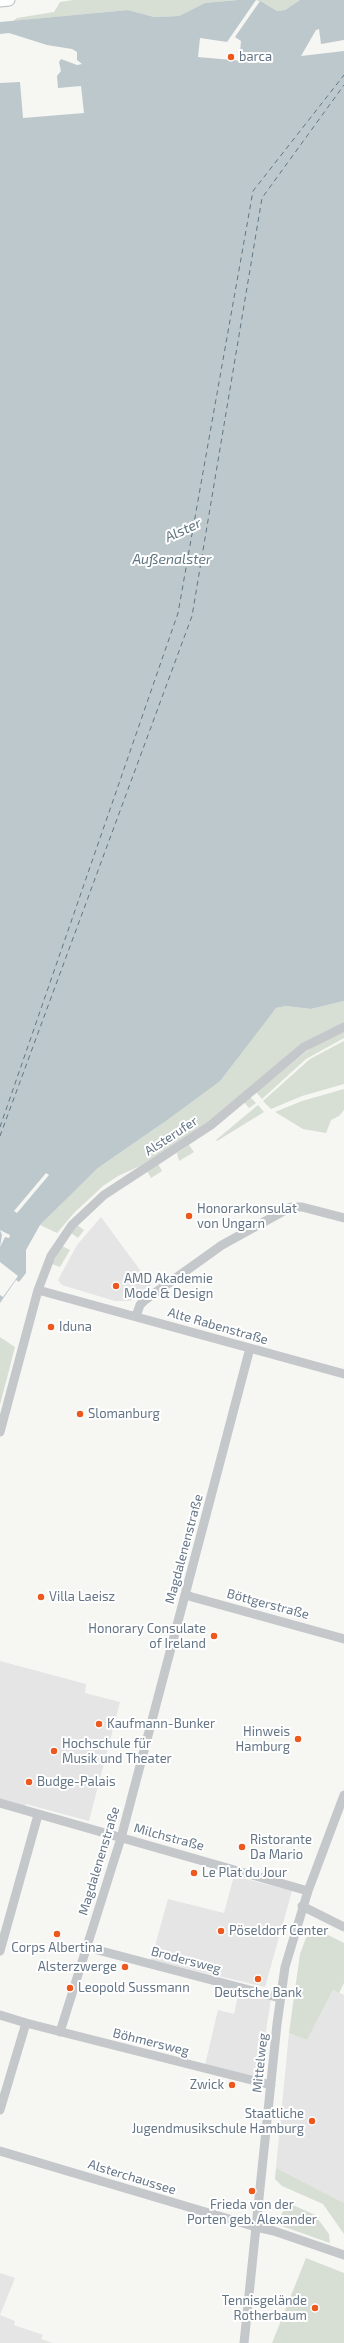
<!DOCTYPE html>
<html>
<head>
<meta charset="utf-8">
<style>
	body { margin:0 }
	canvas { display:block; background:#f6f6f3 }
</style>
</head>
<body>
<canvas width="344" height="2343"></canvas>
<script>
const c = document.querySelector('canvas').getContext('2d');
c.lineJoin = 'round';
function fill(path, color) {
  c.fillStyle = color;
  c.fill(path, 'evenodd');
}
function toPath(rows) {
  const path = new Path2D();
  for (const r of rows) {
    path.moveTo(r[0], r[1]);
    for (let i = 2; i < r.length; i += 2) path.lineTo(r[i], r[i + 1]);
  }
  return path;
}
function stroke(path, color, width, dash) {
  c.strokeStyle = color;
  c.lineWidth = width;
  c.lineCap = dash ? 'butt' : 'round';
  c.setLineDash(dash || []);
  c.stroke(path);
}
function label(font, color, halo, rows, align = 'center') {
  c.font = font + ' "Exo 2",sans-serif';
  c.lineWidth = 4;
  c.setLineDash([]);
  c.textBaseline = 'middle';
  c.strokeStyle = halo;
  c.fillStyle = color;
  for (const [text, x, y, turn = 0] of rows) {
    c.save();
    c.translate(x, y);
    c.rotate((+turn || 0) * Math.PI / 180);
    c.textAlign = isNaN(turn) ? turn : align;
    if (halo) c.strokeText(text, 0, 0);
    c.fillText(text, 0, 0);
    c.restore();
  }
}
fill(toPath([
	[101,1217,151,1285,130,1301,115,1301,62,1285,58,1280,77,1245],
	[0,1661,86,1684,85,1693,120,1702,89,1821,26,1804,24,1807,0,1801],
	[234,1876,292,1891,265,1987,151,1960,168,1899,224,1913],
	[333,1990,344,1995,344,2203,276,2168,289,2033,307,2040],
	[239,1991,271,1998,259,2078,205,2065,218,2010,234,2014],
	[0,2273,15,2278,0,2315,15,2321,14,2325,43,2335,41,2339,53,2343,0,2343]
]), '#e4e5e4');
fill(toPath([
	[73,0,237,0,205,3,179,16,154,17,128,10,13,21,17,18,54,12,60,2],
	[259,0,300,0,285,10,277,11],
	[344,1001,344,1023,316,1036,209,1121,140,1166,118,1176,103,1186,74,1213,57,1233,40,1225,98,1168,163,1123,276,1008,286,1006,311,1009],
	[344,1031,344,1038,306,1059,262,1099,256,1092,311,1048],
	[344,1041,344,1084,302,1096,271,1109,263,1101,310,1059],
	[344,1089,344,1110,339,1116,331,1120,326,1133,303,1129,275,1112,302,1101],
	[250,1097,256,1103,249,1108,244,1102],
	[258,1105,264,1112,217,1141,216,1140],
	[189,1145,194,1152,179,1161,177,1153],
	[158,1164,162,1171,151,1178,147,1171],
	[77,1225,84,1230,78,1238,71,1233],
	[62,1246,70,1250,60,1267,52,1264],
	[0,1337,15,1347,0,1405],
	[314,1932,322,1932,344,1943,344,1983,339,1993,333,1990,307,2040,289,2033,300,1954,306,1938],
	[276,2168,344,2203,344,2234,323,2204,282,2186,275,2179],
	[287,2206,295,2206,315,2215,329,2234,330,2243,279,2225,282,2213],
	[306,2258,344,2273,344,2343,272,2343]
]), '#d7ded4');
fill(toPath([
	[237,0,259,0,277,11,285,10,300,0,344,0,344,1001,311,1009,286,1006,276,1008,220,1081,163,1123,98,1168,40,1225,26,1250,26,1273,19,1282,16,1280,0,1303,0,83,20,82,23,118,84,113,81,86,58,88,57,76,61,71,59,62,61,59,77,65,82,64,77,60,77,52,72,49,47,45,9,33,0,34,0,22,128,10,154,17,179,16,205,3]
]), '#bdc8cd');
fill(toPath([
	[256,0,260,1,235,37,241,41,240,52,267,53,266,63,198,57,200,38,227,42],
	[319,29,321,44,344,40,344,51,301,56,316,30],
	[46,1173,49,1175,17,1213,14,1211],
	[0,1230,10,1235,9,1238,5,1237,0,1247,2,1235],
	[0,1262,18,1276,3,1297,0,1295]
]), '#f6f6f3');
stroke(toPath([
	[0,1127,178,613,253,191,344,75],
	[0,1136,192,616,262,198,344,85]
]), '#5f7782', 1, [5, 4]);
const major = toPath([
	[0,1,9,0]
]);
stroke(major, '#b7bbbf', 13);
stroke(toPath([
	[38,1290,344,1374],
	[136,1316,140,1305,145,1300,222,1245,291,1207,302,1207,344,1218],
	[0,1432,38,1290,51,1256,72,1225,104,1195,211,1125,304,1047,344,1027],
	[185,1595,344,1639],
	[0,1803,308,1891],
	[302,1906,344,1927],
	[86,1947,280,1998],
	[0,1951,38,1815],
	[0,2015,26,2023,0,2110],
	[26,2023,271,2085],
	[60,2032,121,1838,250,1348],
	[0,2151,256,2227,274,2231,344,2255],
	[244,2343,277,2024,285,1967,308,1891,344,1795]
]), '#c4c8cb', 9);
stroke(major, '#fff', 11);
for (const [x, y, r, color] of [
	[231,57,4,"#ec581d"],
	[189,1216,4,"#ec581d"],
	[116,1286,4,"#ec581d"],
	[51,1327,4,"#ec581d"],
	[80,1414,4,"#ec581d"],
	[41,1597,4,"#ec581d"],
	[214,1636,4,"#ec581d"],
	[99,1724,4,"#ec581d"],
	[298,1739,4,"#ec581d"],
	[54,1751,4,"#ec581d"],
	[29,1782,4,"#ec581d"],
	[242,1847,4,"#ec581d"],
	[194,1873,4,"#ec581d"],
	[221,1931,4,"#ec581d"],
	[57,1934,4,"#ec581d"],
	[125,1967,4,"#ec581d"],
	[258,1979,4,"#ec581d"],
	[70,1988,4,"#ec581d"],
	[232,2085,4,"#ec581d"],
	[312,2121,4,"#ec581d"],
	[252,2191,4,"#ec581d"],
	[315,2308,4,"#ec581d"]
]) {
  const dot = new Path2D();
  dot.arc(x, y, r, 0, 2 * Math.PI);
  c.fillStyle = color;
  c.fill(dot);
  stroke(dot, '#fff', 1.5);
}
label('13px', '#647586', '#fff', [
	["barca",239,57],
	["Honorarkonsulat",197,1209],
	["von Ungarn",197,1224],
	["AMD Akademie",124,1279],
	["Mode & Design",124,1294],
	["Iduna",59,1327],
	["Slomanburg",88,1414],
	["Villa Laeisz",49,1597],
	["Honorary Consulate",206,1629,"right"],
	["of Ireland",206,1644,"right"],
	["Kaufmann-Bunker",107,1724],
	["Hinweis",290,1732,"right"],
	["Hamburg",290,1747,"right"],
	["Hochschule für",62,1744],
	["Musik und Theater",62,1759],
	["Budge-Palais",37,1782],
	["Ristorante",250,1840],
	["Da Mario",250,1855],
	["Le Plat du Jour",202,1873],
	["Pöseldorf Center",229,1931],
	["Corps Albertina",57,1948,"center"],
	["Alsterzwerge",117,1967,"right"],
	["Leopold Sussmann",78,1988],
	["Deutsche Bank",258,1993,"center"],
	["Zwick",224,2085,"right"],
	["Staatliche",304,2114,"right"],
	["Jugendmusikschule Hamburg",304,2129,"right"],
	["Frieda von der",252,2205,"center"],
	["Porten geb. Alexander",252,2220,"center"],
	["Tennisgelände",307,2301,"right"],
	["Rotherbaum",307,2316,"right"]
], 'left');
label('13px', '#647586', '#fff', [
	["Alsterufer",171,1136,-33],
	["Alte Rabenstraße",218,1326,16],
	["Magdalenenstraße",184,1549,-75],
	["Böttgerstraße",268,1604,15],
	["Milchstraße",169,1837,15],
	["Magdalenenstraße",99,1861,-73],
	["Brodersweg",186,1960,15],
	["Böhmersweg",151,2042,14],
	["Mittelweg",260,2063,-84],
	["Alsterchaussee",132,2177,17]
]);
label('italic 14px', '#5f7782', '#fff', [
	["Alster",183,530,-25],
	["Außenalster",172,559]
]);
</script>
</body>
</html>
